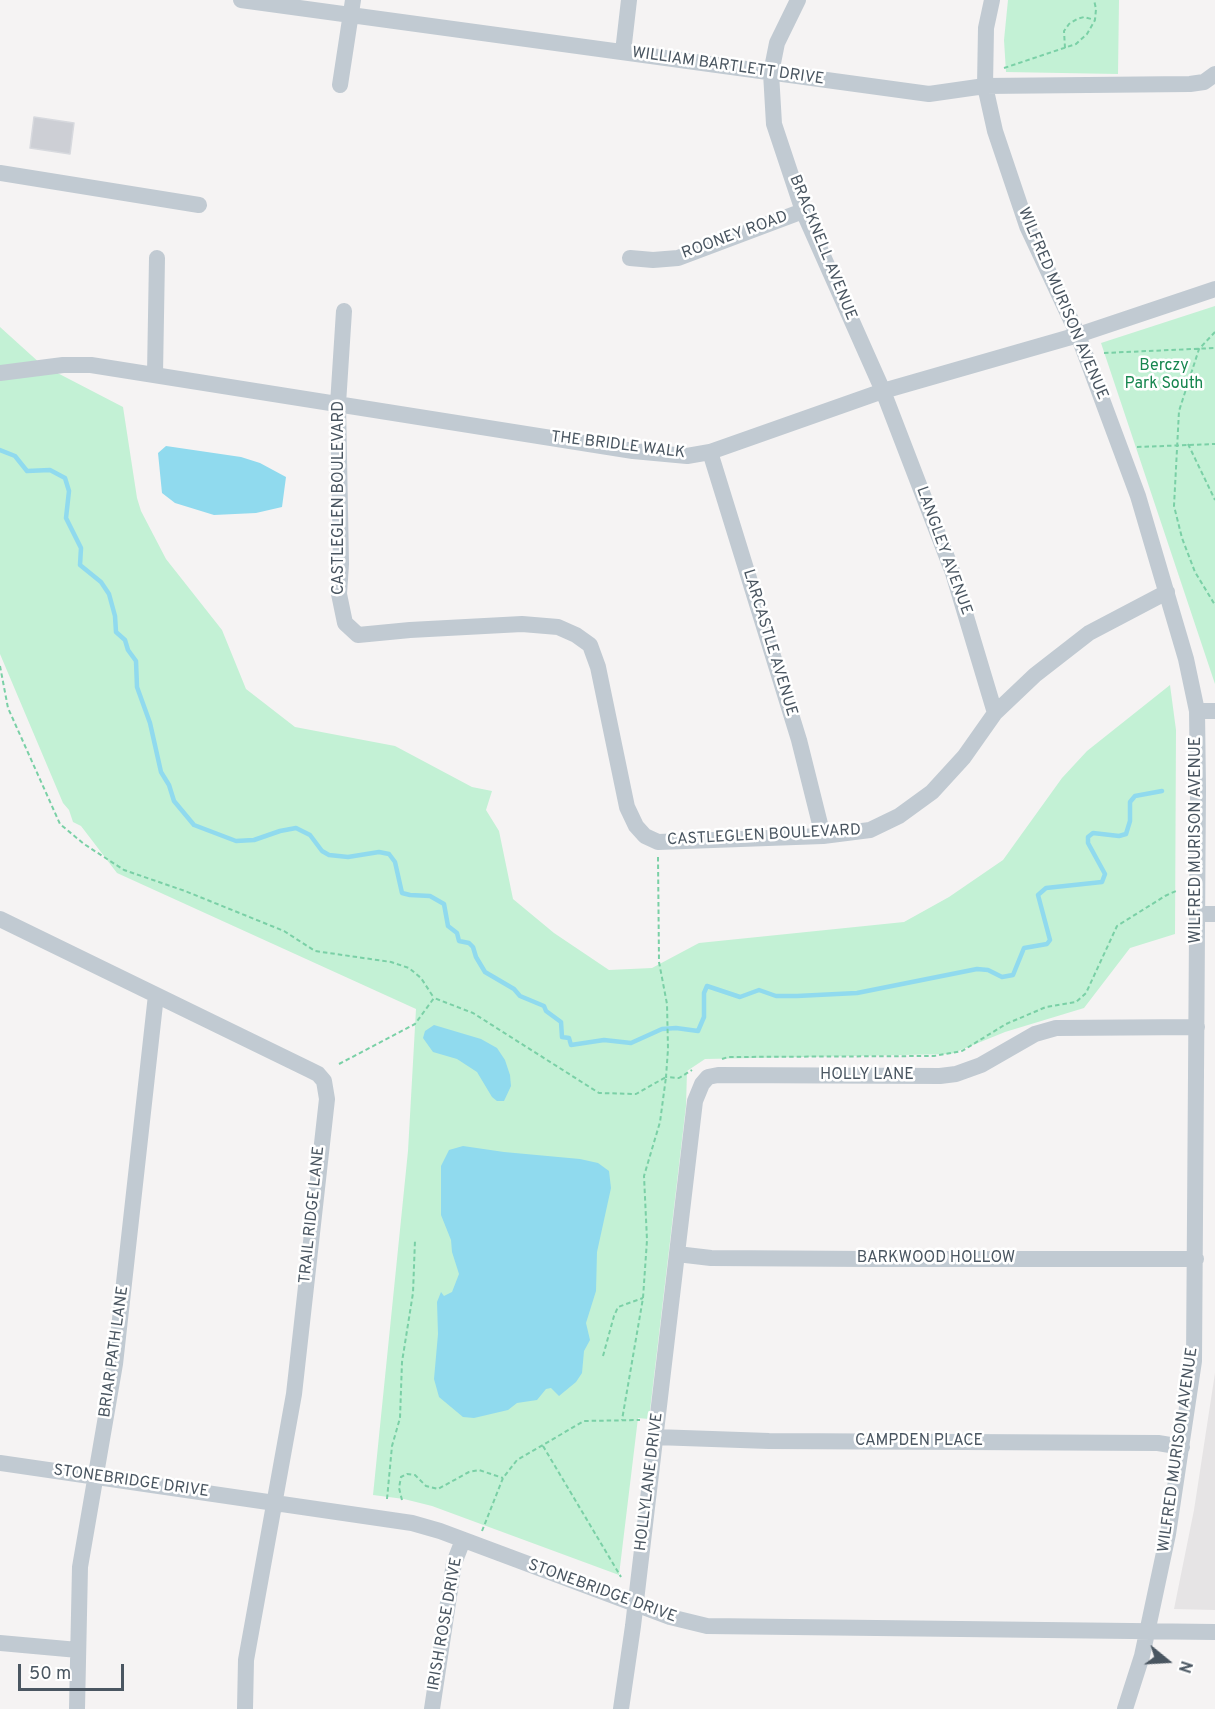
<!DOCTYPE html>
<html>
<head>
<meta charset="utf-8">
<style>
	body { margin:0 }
	#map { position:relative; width:1215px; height:1709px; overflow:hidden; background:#f5f3f3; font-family:Overpass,sans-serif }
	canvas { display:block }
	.north { position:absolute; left:1137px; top:1631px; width:60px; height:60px; -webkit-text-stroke:4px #fff; paint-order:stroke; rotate:108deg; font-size:16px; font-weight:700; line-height:24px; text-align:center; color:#4a5661 }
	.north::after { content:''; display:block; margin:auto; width:21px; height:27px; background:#4a5661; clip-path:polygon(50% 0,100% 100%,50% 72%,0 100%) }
	.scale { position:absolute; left:18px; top:1664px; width:106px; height:27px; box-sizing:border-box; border:3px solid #4a5661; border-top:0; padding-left:8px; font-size:18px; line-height:21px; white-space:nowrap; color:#4a5661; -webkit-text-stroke:4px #fff; paint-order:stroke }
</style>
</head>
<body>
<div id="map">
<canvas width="1215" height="1709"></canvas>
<div class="north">N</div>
<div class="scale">50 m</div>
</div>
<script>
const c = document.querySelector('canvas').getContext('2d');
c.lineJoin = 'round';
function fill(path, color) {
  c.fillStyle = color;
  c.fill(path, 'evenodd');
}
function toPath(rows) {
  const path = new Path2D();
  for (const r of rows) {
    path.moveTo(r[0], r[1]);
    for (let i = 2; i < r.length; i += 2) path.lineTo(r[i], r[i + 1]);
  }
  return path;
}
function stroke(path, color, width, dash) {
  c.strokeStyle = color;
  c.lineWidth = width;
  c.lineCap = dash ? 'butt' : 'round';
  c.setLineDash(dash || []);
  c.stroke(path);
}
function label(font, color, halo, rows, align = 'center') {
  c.font = font + ' Overpass,sans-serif';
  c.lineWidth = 5;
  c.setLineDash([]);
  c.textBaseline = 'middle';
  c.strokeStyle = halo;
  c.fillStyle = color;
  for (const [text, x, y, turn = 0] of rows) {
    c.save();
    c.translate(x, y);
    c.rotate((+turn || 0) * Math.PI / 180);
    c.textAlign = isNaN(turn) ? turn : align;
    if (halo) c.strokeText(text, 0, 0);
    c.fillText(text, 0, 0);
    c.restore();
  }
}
fill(toPath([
	[1215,1373,1215,1610,1174,1609,1194,1510]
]), '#e6e4e5');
fill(toPath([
	[1008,0,1119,0,1118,74,1006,72,1004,40],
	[1215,306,1215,684,1101,343],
	[0,327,42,365,123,407,137,498,141,511,166,559,222,630,246,689,295,727,395,746,472,787,492,791,486,810,499,831,513,899,554,933,609,970,652,968,699,943,904,922,949,897,1003,860,1062,778,1087,751,1170,685,1176,730,1175,934,1130,948,1084,1008,1005,1032,951,1054,705,1059,687,1071,686,1106,649,1419,638,1418,619,1575,432,1506,404,1499,373,1495,408,1151,416,1009,117,873,81,826,73,822,69,810,63,803,0,654]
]), '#c3f1d5');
fill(toPath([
	[166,446,241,457,260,463,286,477,282,507,256,513,214,515,175,503,162,493,158,453],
	[434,1025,481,1039,497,1048,505,1060,510,1075,511,1086,504,1101,497,1101,492,1097,477,1072,457,1059,433,1052,423,1038,425,1031],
	[463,1146,504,1152,580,1159,598,1163,609,1171,611,1188,597,1252,596,1291,586,1323,590,1340,584,1351,582,1373,576,1382,559,1396,551,1388,546,1389,537,1400,517,1403,508,1410,474,1418,463,1417,439,1397,434,1379,438,1334,437,1302,441,1292,444,1296,452,1292,459,1274,452,1252,451,1240,441,1215,441,1166,449,1150]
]), '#90daee');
stroke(toPath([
	[0,450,15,456,27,471,50,470,65,478,69,491,66,518,81,548,80,565,101,582,109,594,115,616,116,632,125,640,128,650,136,661,137,687,150,723,161,772,169,785,174,801,194,825,236,841,254,840,280,831,296,828,310,835,322,851,329,855,348,857,379,852,389,854,395,862,402,893,410,895,430,896,444,904,448,926,457,933,459,941,469,943,473,947,476,957,485,972,514,989,520,996,544,1006,546,1011,561,1022,562,1037,569,1038,571,1045,604,1040,631,1043,662,1029,676,1028,698,1031,704,1017,704,993,707,986,740,997,759,990,776,996,797,996,857,993,977,969,988,970,1002,977,1013,975,1024,948,1047,944,1050,940,1038,895,1046,888,1102,882,1105,874,1088,843,1088,837,1093,833,1119,836,1126,834,1130,821,1130,802,1135,796,1162,791]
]), '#90daee', 4.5);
const building = toPath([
	[34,117,74,123,70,154,30,148,34,117]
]);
fill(building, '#cdcfd5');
stroke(building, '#d7d9de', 1.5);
stroke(toPath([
	[1065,48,1064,31,1069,24,1077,19,1084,17,1095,20],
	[1004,68,1076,44,1087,34,1095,20,1096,9,1094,0],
	[1215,332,1199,349,1179,411,1174,506,1182,538,1195,572,1215,605],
	[1104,353,1215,348],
	[1188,444,1215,500],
	[1137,447,1215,444],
	[0,666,8,708,60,824,84,844,124,870,185,891,284,931,315,951,391,962,409,968,421,978,434,998],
	[658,857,659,962,667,1004,668,1049,666,1077,679,1078,692,1070],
	[722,1059,728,1057,934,1056,962,1051,1006,1024,1046,1007,1076,1002,1086,993,1117,926,1165,896,1176,891],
	[339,1064,415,1024,434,998,473,1013,599,1093,636,1094,666,1077,660,1122,644,1176,647,1240,643,1298,622,1420],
	[603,1356,614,1316,618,1307,643,1298],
	[543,1446,621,1577],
	[387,1499,392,1446,400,1418,402,1362,413,1293,415,1240],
	[402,1500,399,1488,401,1477,407,1474,415,1475,426,1486,438,1489,469,1472,479,1470,503,1478],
	[482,1531,503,1478,517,1460,584,1421,640,1420]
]), '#7ad0a6', 2, [4.5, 3]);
stroke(toPath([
	[241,0,929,94,985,86,1190,84,1204,82,1215,74],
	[798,0,777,43,771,73,774,124,803,211,883,391,953,573,995,713],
	[992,0,986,28,985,86,995,131,1027,226,1078,335,1138,496,1186,659,1197,711,1198,788,1194,1361,1168,1534,1142,1656,1125,1709],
	[623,52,629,0],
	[340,85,353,0],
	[0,173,199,205],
	[630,258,653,260,678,258,803,211],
	[344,311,338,404,341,564,339,594,345,623,358,635,410,630,522,624,558,627,576,635,590,645,598,667,627,807,636,826,645,836,658,842,823,836,870,830,899,816,932,792,964,757,995,713,1035,675,1089,633,1167,592],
	[0,373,63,365,91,365,633,451,687,456,710,452,883,391,1078,335,1215,289],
	[155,374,157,258],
	[710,452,799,740,823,836],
	[1197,711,1215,711],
	[1197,914,1215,914],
	[0,919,310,1070,318,1074,324,1081,327,1099,294,1394,246,1660,245,1709],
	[677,1254,711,1258,868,1259,1196,1259],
	[655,1437,769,1441,1158,1443,1182,1447],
	[0,1463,412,1523,440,1531,670,1617,707,1626,1215,1632],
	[0,1643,78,1650],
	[77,1709,80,1567,115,1364,156,995],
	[432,1709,454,1563,463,1540],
	[621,1709,633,1626,695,1101,702,1084,708,1077,718,1075,940,1076,956,1074,981,1065,1035,1034,1056,1028,1197,1027]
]), '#c1cad2', 16);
label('16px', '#4a5661', '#fff', [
	["WILLIAM BARTLETT DRIVE",728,67,8],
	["ROONEY ROAD",735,236,-20],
	["BRACKNELL AVENUE",822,248,68],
	["WILFRED MURISON AVENUE",1062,304,67],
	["THE BRIDLE WALK",618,446,7],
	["CASTLEGLEN BOULEVARD",340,498,-90],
	["LANGLEY AVENUE",943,551,70],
	["LARCASTLE AVENUE",769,643,73],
	["CASTLEGLEN BOULEVARD",764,836,-3],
	["WILFRED MURISON AVENUE",1197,840,-90],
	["HOLLY LANE",867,1076],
	["TRAIL RIDGE LANE",313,1215,-84],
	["BARKWOOD HOLLOW",936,1259],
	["BRIAR PATH LANE",115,1352,-82],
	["CAMPDEN PLACE",919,1442],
	["WILFRED MURISON AVENUE",1179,1450,-82],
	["STONEBRIDGE DRIVE",131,1482,8],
	["HOLLYLANE DRIVE",650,1482,-83],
	["STONEBRIDGE DRIVE",602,1592,20],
	["IRISH ROSE DRIVE",446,1624,-80]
]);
label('16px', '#17864f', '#fff', [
	["Berczy",1164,367],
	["Park South",1164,385]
]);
</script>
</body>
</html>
